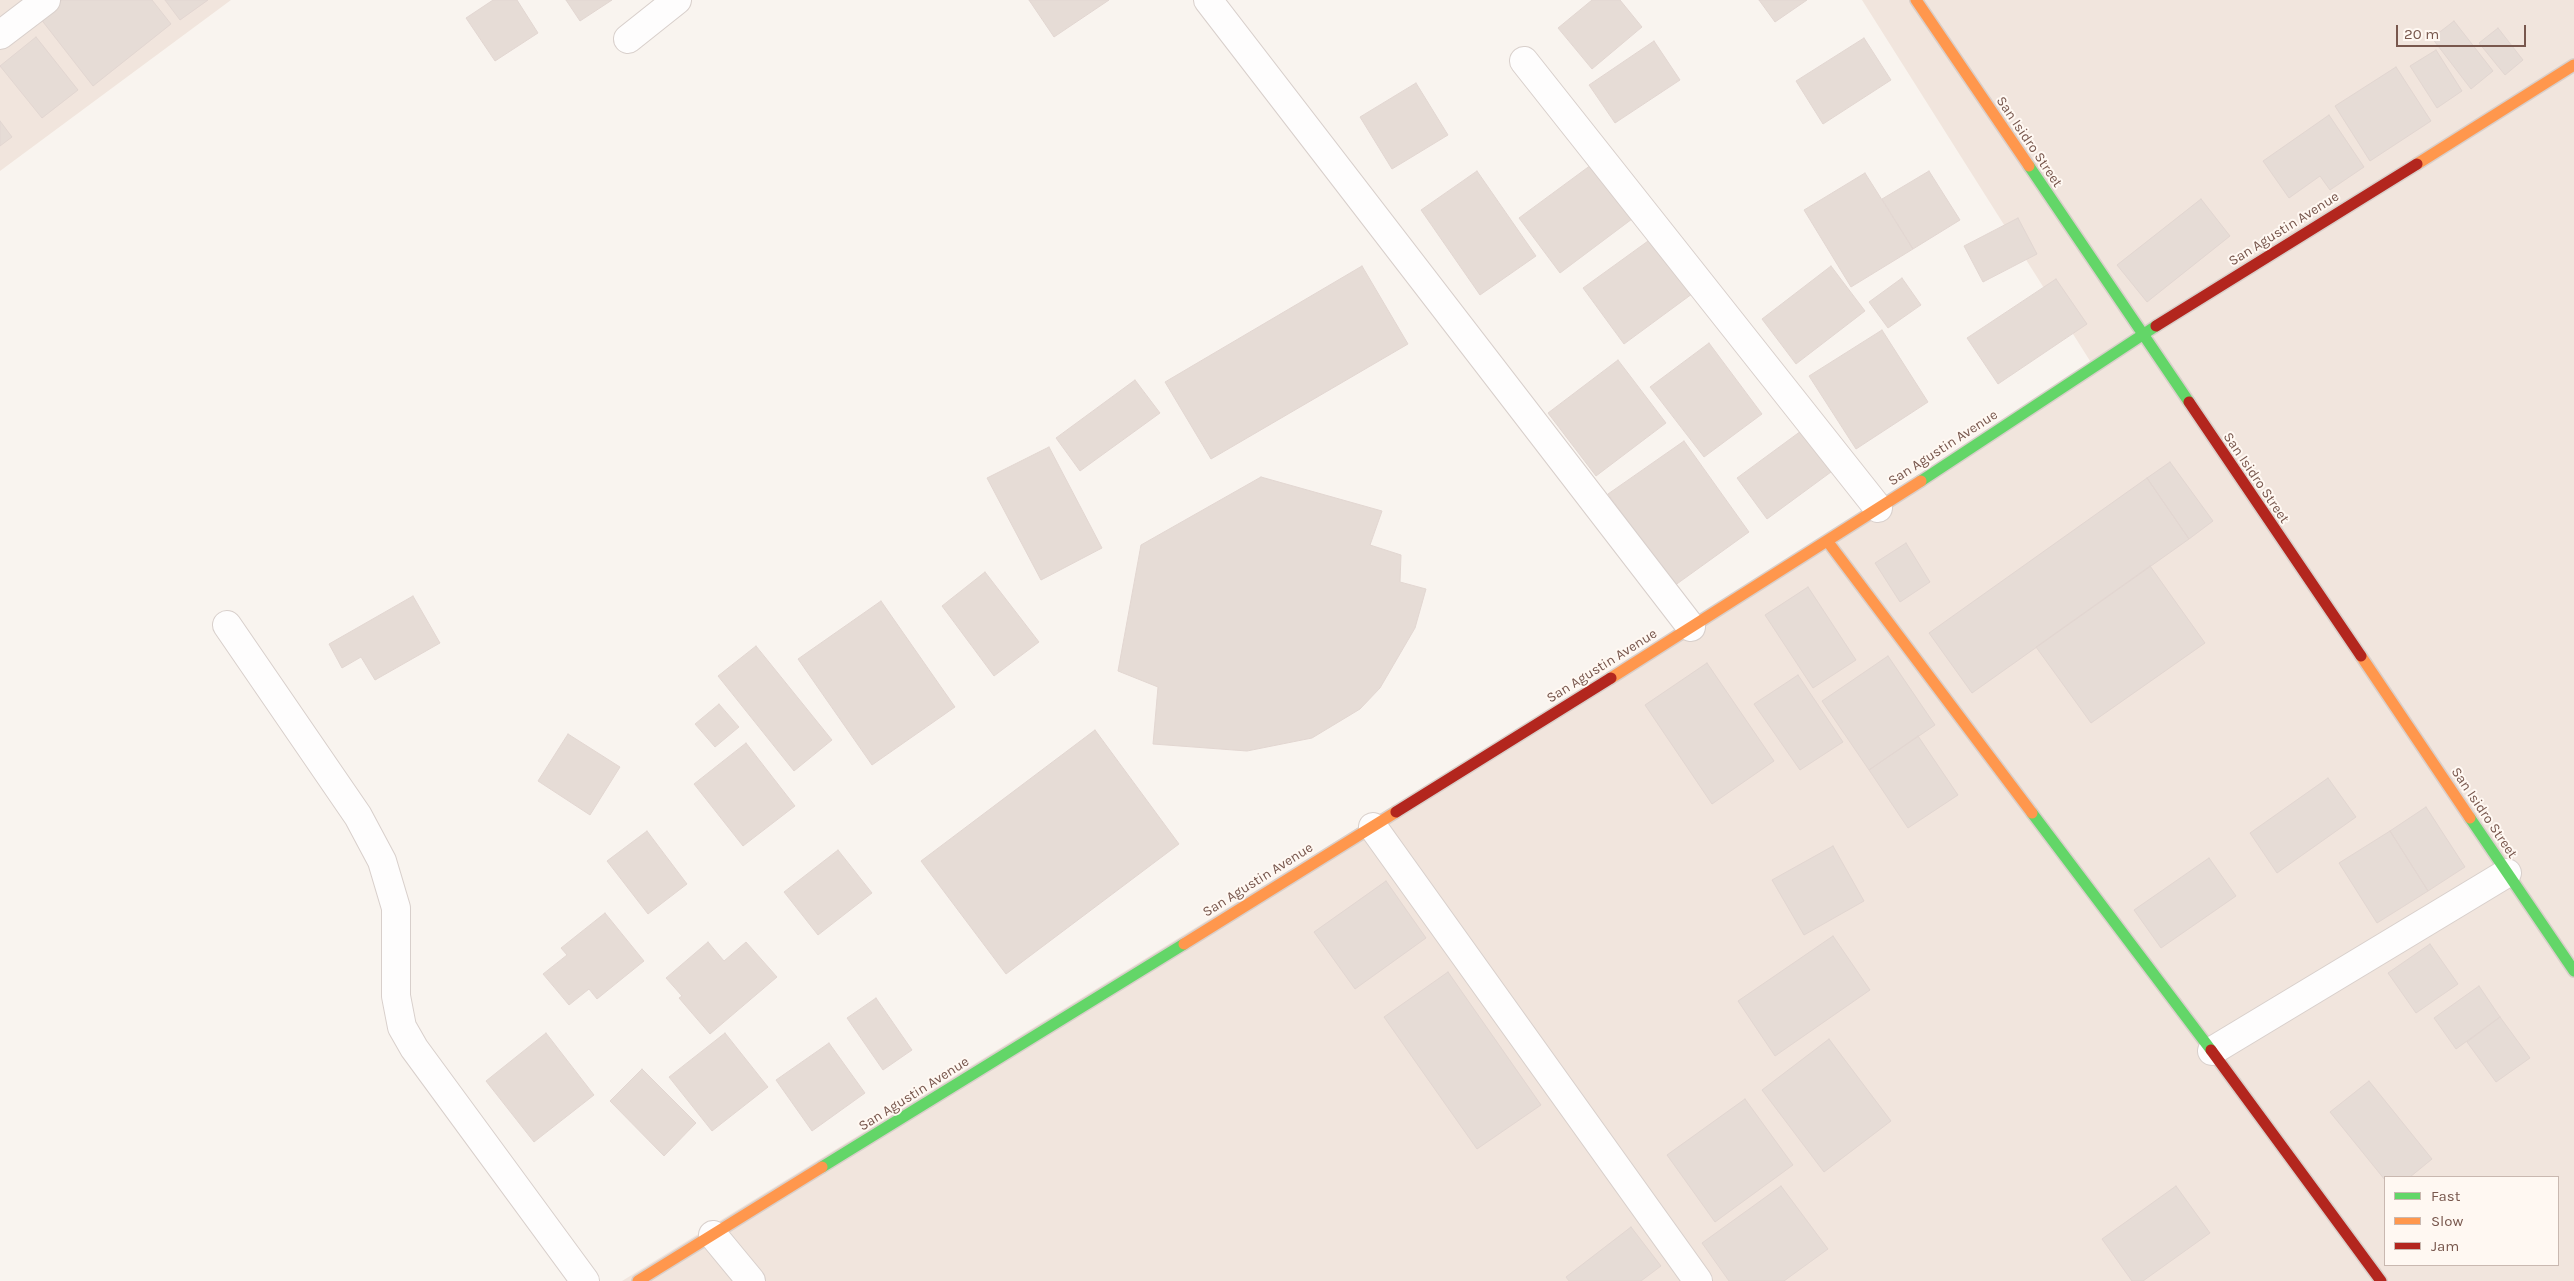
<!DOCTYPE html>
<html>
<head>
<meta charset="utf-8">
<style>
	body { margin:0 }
	#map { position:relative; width:2574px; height:1281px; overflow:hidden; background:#f9f4ef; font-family:Karla,sans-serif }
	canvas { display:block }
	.legend { position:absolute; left:2384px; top:1176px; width:175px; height:90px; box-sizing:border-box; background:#fff8f2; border:1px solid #c9b8b0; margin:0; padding:6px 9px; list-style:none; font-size:15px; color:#78574d }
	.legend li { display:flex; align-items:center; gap:10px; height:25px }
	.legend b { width:25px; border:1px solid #c9b8b0 }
	.scale { position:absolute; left:2396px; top:25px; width:130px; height:22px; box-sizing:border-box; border:2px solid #78574d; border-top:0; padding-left:6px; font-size:15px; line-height:18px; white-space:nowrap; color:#78574d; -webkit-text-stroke:4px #fff8f2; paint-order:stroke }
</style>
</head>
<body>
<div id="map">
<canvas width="2574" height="1281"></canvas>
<ul class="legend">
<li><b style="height:6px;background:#63d668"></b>Fast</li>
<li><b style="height:6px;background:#ff974d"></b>Slow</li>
<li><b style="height:6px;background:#b3261e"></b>Jam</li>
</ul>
<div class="scale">20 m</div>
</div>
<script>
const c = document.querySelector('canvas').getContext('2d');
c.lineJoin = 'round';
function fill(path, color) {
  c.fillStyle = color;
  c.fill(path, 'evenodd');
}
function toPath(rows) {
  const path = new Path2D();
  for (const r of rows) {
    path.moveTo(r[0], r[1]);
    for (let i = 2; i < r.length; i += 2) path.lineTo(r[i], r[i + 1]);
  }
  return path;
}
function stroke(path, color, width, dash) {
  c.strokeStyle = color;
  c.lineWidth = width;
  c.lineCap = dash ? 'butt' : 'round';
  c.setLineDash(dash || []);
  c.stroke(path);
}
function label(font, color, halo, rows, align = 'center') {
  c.font = font + ' Karla,sans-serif';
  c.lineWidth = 4;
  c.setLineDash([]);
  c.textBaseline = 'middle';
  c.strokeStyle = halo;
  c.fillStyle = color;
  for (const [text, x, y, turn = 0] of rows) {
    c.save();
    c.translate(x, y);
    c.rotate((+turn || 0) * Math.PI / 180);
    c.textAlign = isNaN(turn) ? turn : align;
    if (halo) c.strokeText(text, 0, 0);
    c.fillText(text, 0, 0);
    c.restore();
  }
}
fill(toPath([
	[0,0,231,0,0,171],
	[1862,0,2574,0,2574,1281,622,1281,2097,372],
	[2385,1177,2558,1177,2558,1265,2385,1265]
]), '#f1e5dd');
const building = toPath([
	[62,0,152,0,171,24,93,86,40,18,62,0],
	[165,0,208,0,180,20,165,0],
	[493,0,517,0,538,33,495,61,466,18,493,0],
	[566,0,612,0,580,21,566,0],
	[1029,0,1109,0,1054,37,1029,0],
	[1592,0,1620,0,1642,27,1592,69,1558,28,1592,0],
	[1759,0,1807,0,1775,22,1759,0],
	[2454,21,2493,71,2471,89,2432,38,2454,21],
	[2498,28,2523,60,2505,75,2479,43,2498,28],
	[36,37,78,90,42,118,0,66,36,37],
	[1864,38,1891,80,1823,124,1796,81,1864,38],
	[1654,41,1680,80,1615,123,1589,85,1654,41],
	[2436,50,2462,91,2437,108,2410,66,2436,50],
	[2396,67,2431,121,2370,161,2335,106,2396,67],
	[1416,83,1448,135,1392,169,1360,117,1416,83],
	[2329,115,2364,167,2330,190,2320,176,2289,198,2263,161,2329,115],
	[0,121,12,137,0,146,0,121],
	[1591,165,1632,219,1560,273,1519,218,1591,165],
	[1477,171,1536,256,1480,295,1421,210,1477,171],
	[1929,171,1960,220,1913,249,1882,199,1929,171],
	[1865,173,1913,249,1851,287,1804,210,1865,173],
	[2201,199,2230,236,2147,302,2117,265,2201,199],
	[2018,218,2037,254,1983,282,1964,246,2018,218],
	[1655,236,1696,291,1624,344,1583,288,1655,236],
	[1362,266,1408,344,1211,459,1165,382,1362,266],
	[1831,266,1865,311,1796,364,1762,319,1831,266],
	[1902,278,1921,305,1888,328,1869,302,1902,278],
	[2056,279,2087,324,1998,384,1967,338,2056,279],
	[1882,330,1928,402,1856,449,1809,376,1882,330],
	[1709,343,1762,414,1704,457,1650,387,1709,343],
	[1618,360,1666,423,1596,476,1548,413,1618,360],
	[1135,380,1160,413,1080,471,1056,438,1135,380],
	[1801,431,1831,472,1767,519,1737,478,1801,431],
	[1684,441,1749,532,1674,586,1608,494,1684,441],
	[1049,447,1102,548,1041,580,987,478,1049,447],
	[2170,462,2213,521,2189,539,2147,478,2170,462],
	[1261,477,1382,511,1370,545,1401,555,1400,582,1426,589,1415,628,1380,688,1360,709,1312,738,1247,751,1153,744,1158,687,1118,671,1141,545,1261,477],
	[2147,478,2189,539,1972,693,1929,633,2147,478],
	[1906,543,1930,582,1900,602,1875,563,1906,543],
	[2150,566,2205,643,2091,723,2036,647,2150,566],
	[985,572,1039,642,994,676,942,606,985,572],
	[1808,587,1856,660,1813,688,1765,615,1808,587],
	[413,596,440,643,375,680,361,657,342,668,329,644,413,596],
	[881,601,955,707,872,765,798,659,881,601],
	[756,646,832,740,794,771,718,676,756,646],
	[1888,656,1935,725,1869,770,1822,701,1888,656],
	[1707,663,1774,761,1712,804,1645,705,1707,663],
	[1798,675,1843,742,1800,770,1754,704,1798,675],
	[719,704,739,727,715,747,695,724,719,704],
	[1095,730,1179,844,1006,974,921,861,1095,730],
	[568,734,620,767,590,815,538,781,568,734],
	[1918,736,1958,795,1908,828,1869,770,1918,736],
	[746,743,795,806,743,846,694,784,746,743],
	[2328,778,2356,817,2277,873,2250,833,2328,778],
	[2426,807,2465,867,2428,891,2390,831,2426,807],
	[647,831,687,884,648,914,607,861,647,831],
	[2390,831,2428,891,2377,923,2339,863,2390,831],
	[1833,846,1864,901,1804,935,1772,880,1833,846],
	[838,850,872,893,818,935,784,892,838,850],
	[2209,858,2236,896,2161,948,2134,910,2209,858],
	[1386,881,1426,938,1355,989,1314,932,1386,881],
	[605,913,644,961,597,999,589,989,569,1005,543,974,567,955,561,948,605,913],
	[1833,936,1870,990,1775,1056,1738,1001,1833,936],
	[708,942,724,961,746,942,777,977,710,1034,679,998,682,996,666,978,708,942],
	[2430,944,2458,984,2416,1013,2388,973,2430,944],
	[1448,972,1541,1105,1477,1149,1384,1017,1448,972],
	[2479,986,2500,1017,2456,1049,2434,1018,2479,986],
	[876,998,912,1050,883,1070,847,1018,876,998],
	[2500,1017,2530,1058,2496,1082,2467,1042,2500,1017],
	[546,1033,594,1095,534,1142,486,1081,546,1033],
	[725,1033,768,1087,712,1131,669,1077,725,1033],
	[1829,1039,1891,1121,1824,1172,1762,1090,1829,1039],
	[829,1043,865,1093,812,1131,776,1080,829,1043],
	[642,1069,696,1123,664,1156,610,1101,642,1069],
	[2369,1081,2432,1159,2410,1177,2385,1177,2385,1180,2330,1112,2369,1081],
	[1745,1099,1793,1165,1715,1222,1667,1155,1745,1099],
	[1781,1186,1828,1249,1784,1281,1729,1281,1702,1243,1781,1186],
	[2176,1186,2210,1233,2143,1281,2132,1281,2102,1239,2176,1186],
	[1631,1227,1661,1266,1641,1281,1569,1281,1566,1277,1631,1227]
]);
fill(building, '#e6dcd6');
stroke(building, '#e2d6d1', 1);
const street = toPath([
	[1208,0,1691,627],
	[0,35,46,0],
	[628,39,677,0],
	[1524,61,1878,508],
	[227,625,358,816,382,861,396,908,396,996,402,1027,414,1048,585,1281],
	[1373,827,1698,1281],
	[2212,1051,2507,873],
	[713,1235,751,1281]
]);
const fast = toPath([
	[2029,166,2189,402],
	[1921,481,2156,326],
	[2032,813,2211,1050],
	[2470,818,2574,971],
	[822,1167,1184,944]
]);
const slow = toPath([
	[1916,0,2029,166],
	[2417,164,2574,65],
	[1828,542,2032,813],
	[2361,656,2470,818],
	[1611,678,1921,481],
	[1184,944,1396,812],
	[638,1281,822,1167]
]);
const jam = toPath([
	[2156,326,2417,164],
	[2189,402,2361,656],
	[1396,812,1611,678],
	[2211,1050,2381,1281]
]);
stroke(street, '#d8cfcb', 30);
stroke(fast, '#d9cfca', 14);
stroke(slow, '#d9cfca', 14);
stroke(jam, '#d9cfca', 14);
stroke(street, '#fefdfd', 28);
stroke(fast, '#63d668', 11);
stroke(slow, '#ff974d', 11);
stroke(jam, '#b3261e', 11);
label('14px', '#78574d', '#fff8f2', [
	["San Isidro Street",2029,142,56],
	["San Agustin Avenue",2284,229,-32],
	["San Agustin Avenue",1943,448,-33],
	["San Isidro Street",2256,478,56],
	["San Agustin Avenue",1602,666,-32],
	["San Isidro Street",2484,813,56],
	["San Agustin Avenue",1258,880,-32],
	["San Agustin Avenue",914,1094,-32]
]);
</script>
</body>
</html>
